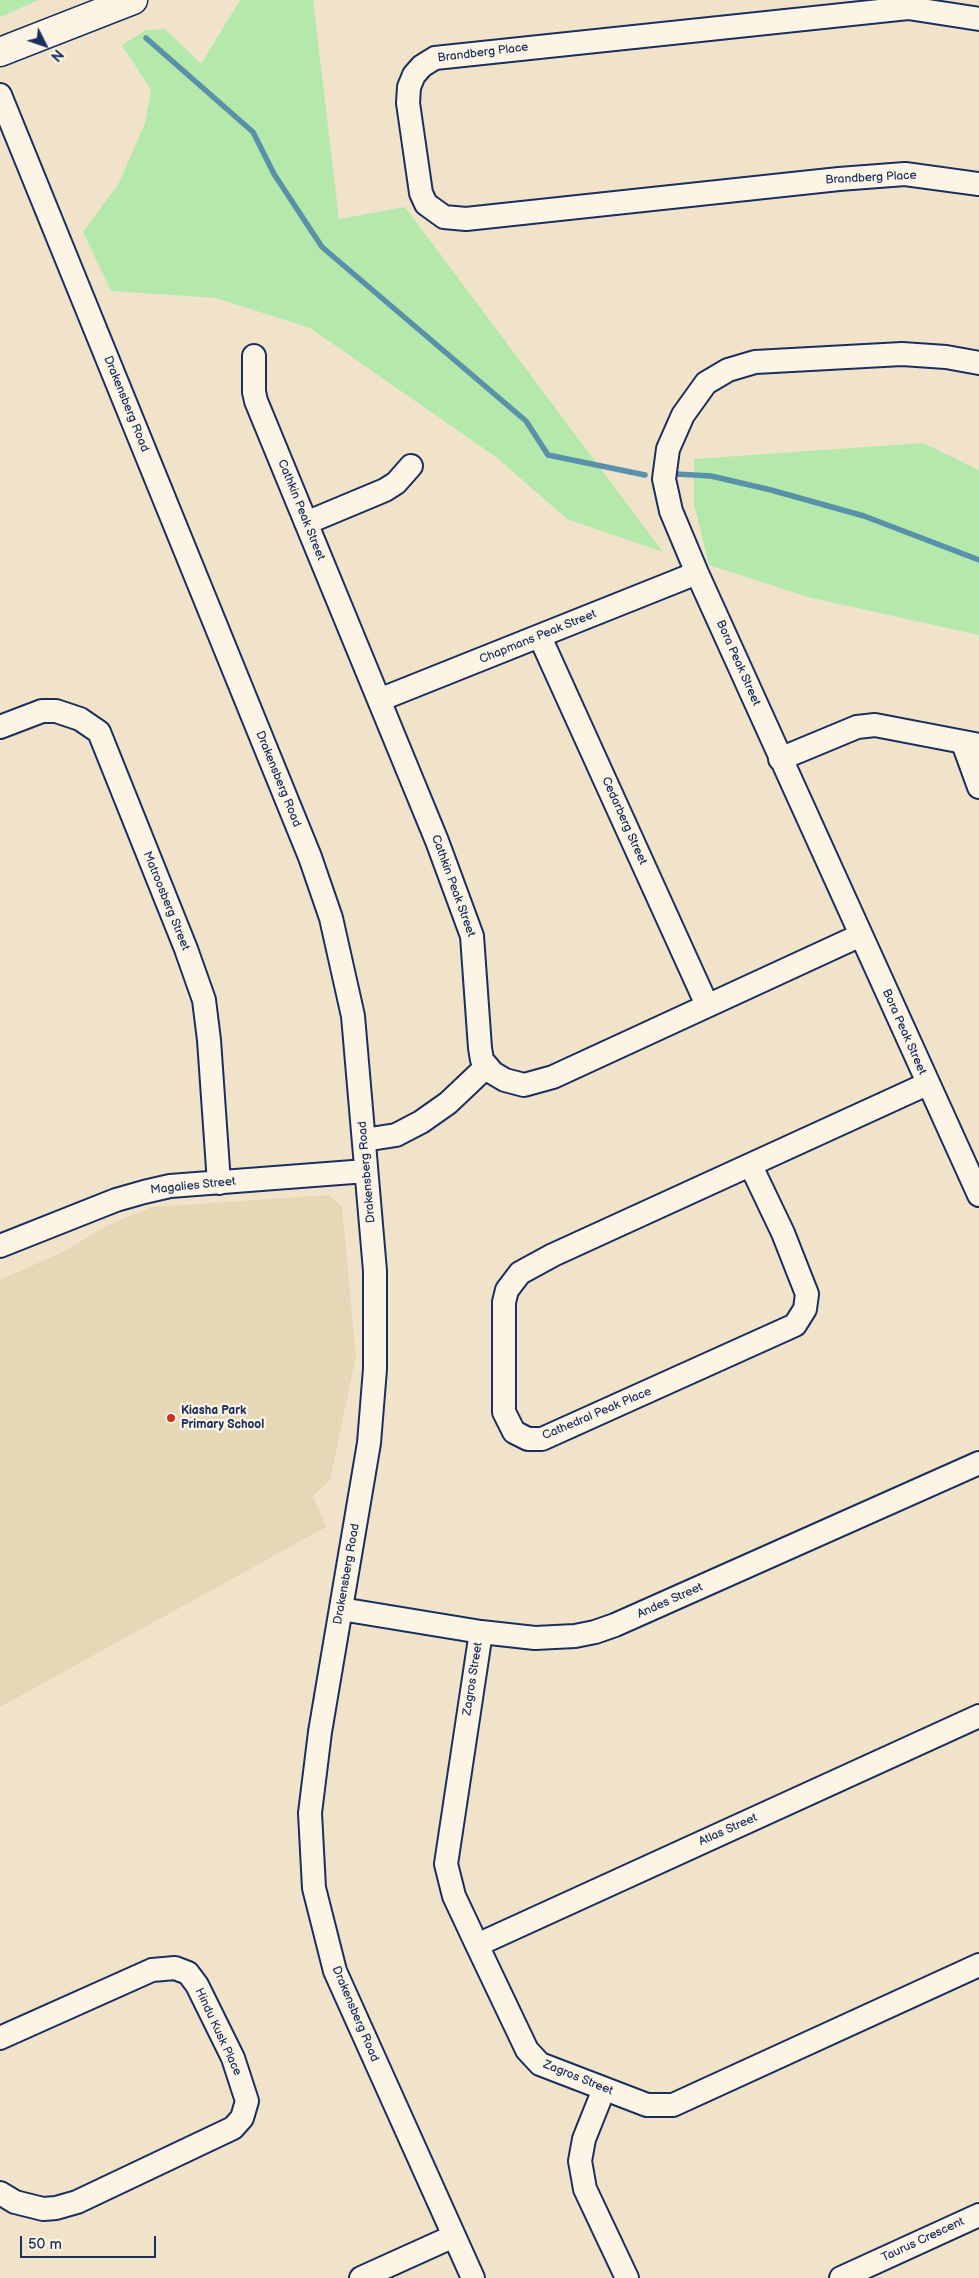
<!DOCTYPE html>
<html>
<head>
<meta charset="utf-8">
<style>
	body { margin:0 }
	#map { position:relative; width:979px; height:2278px; overflow:hidden; background:#f0e3ca; font-family:"Balsamiq Sans",sans-serif }
	canvas { display:block }
	.north { position:absolute; left:20px; top:20px; width:50px; height:50px; -webkit-text-stroke:4px #fcf5e5; paint-order:stroke; rotate:131deg; font-size:14px; font-weight:700; line-height:20px; text-align:center; color:#1b2f5e }
	.north::after { content:''; display:block; margin:auto; width:18px; height:22px; background:#1b2f5e; clip-path:polygon(50% 0,100% 100%,50% 72%,0 100%) }
	.scale { position:absolute; left:20px; top:2236px; width:136px; height:22px; box-sizing:border-box; border:2px solid #1b2f5e; border-top:0; padding-left:6px; font-size:15px; line-height:18px; white-space:nowrap; color:#1b2f5e; -webkit-text-stroke:4px #fcf5e5; paint-order:stroke }
</style>
</head>
<body>
<div id="map">
<canvas width="979" height="2278"></canvas>
<div class="north">N</div>
<div class="scale">50 m</div>
</div>
<script>
const c = document.querySelector('canvas').getContext('2d');
c.lineJoin = 'round';
function fill(path, color) {
  c.fillStyle = color;
  c.fill(path, 'evenodd');
}
function toPath(rows) {
  const path = new Path2D();
  for (const r of rows) {
    path.moveTo(r[0], r[1]);
    for (let i = 2; i < r.length; i += 2) path.lineTo(r[i], r[i + 1]);
  }
  return path;
}
function stroke(path, color, width, dash) {
  c.strokeStyle = color;
  c.lineWidth = width;
  c.lineCap = dash ? 'butt' : 'round';
  c.setLineDash(dash || []);
  c.stroke(path);
}
function label(font, color, halo, rows, align = 'center') {
  c.font = font + ' "Balsamiq Sans",sans-serif';
  c.lineWidth = 4.5;
  c.setLineDash([]);
  c.textBaseline = 'middle';
  c.strokeStyle = halo;
  c.fillStyle = color;
  for (const [text, x, y, turn = 0] of rows) {
    c.save();
    c.translate(x, y);
    c.rotate((+turn || 0) * Math.PI / 180);
    c.textAlign = isNaN(turn) ? turn : align;
    if (halo) c.strokeText(text, 0, 0);
    c.fillText(text, 0, 0);
    c.restore();
  }
}
fill(toPath([
	[329,1195,342,1207,356,1356,330,1480,313,1496,326,1527,0,1707,0,1280,65,1251,104,1227,152,1207]
]), '#e8d7b7');
fill(toPath([
	[0,0,39,0,0,17],
	[240,0,313,0,339,219,405,207,663,552,567,519,496,457,310,328,216,298,111,291,83,232,119,183,145,123,151,90,122,45,146,30,165,29,201,64],
	[923,443,979,470,979,635,808,597,709,565,694,504,694,459]
]), '#b4e9ab');
stroke(toPath([
	[146,38,253,132,274,174,322,247,526,421,548,455,645,475],
	[676,474,711,476,771,490,864,516,979,560]
]), '#5891a9', 5.5);
const minor = toPath([
	[979,19,908,8,435,58,422,66,414,75,409,87,408,103,421,193,426,204,444,217,466,219,839,179,905,174,979,184],
	[0,95,310,857,331,918,353,1016,375,1271,375,1369,369,1443,320,1732,310,1813,314,1888,335,1971,473,2278],
	[254,356,254,392,256,401,437,841,472,936,480,1048,482,1060,493,1073,505,1080,524,1085,553,1077,861,935],
	[979,363,946,357,902,354,755,362,728,370,706,383,683,415,668,449,664,479,671,511,697,573,979,1195],
	[306,523,385,490,396,483,411,466],
	[540,637,707,1005],
	[379,700,697,573],
	[0,727,42,711,56,711,80,719,99,732,186,949,204,1000,209,1040,219,1183],
	[963,743,979,787],
	[780,759,857,727,875,725,979,745],
	[364,1140,396,1135,421,1122,448,1103,487,1066],
	[751,1166,783,1233,807,1294,805,1309,795,1325,542,1439,528,1439,514,1432,504,1412,504,1302,507,1290,520,1273,553,1255,927,1084],
	[0,1246,116,1200,144,1192,170,1186,366,1171],
	[341,1609,481,1632,535,1638,575,1636,595,1632,615,1625,979,1463],
	[481,1632,446,1864,454,1896,477,1945,527,2050,540,2064,647,2105,673,2105,979,1965],
	[477,1945,979,1716],
	[0,2038,152,1970,175,1968,188,1973,197,1985,233,2058,247,2101,242,2118,233,2128,77,2202,56,2208,43,2209,15,2202,0,2193],
	[604,2089,584,2139,580,2161,585,2189,627,2278],
	[361,2278,454,2236],
	[841,2278,979,2215]
]);
const tertiary = toPath([
	[0,52,133,0]
]);
stroke(minor, '#1b2f5e', 26);
stroke(tertiary, '#1b2f5e', 31);
stroke(minor, '#fcf5e5', 22);
stroke(tertiary, '#fcf5e5', 28);
for (const [x, y, r, color] of [
	[171,1418,5,"#c8321e"]
]) {
  const dot = new Path2D();
  dot.arc(x, y, r, 0, 2 * Math.PI);
  c.fillStyle = color;
  c.fill(dot);
  stroke(dot, '#fcf5e5', 2);
}
label('12px', '#1b2f5e', '#fcf5e5', [
	["Brandberg Place",483,53,-7],
	["Brandberg Place",871,178,-3],
	["Drakensberg Road",126,404,68],
	["Cathkin Peak Street",301,510,68],
	["Chapmans Peak Street",538,637,-22],
	["Bora Peak Street",738,663,66],
	["Drakensberg Road",278,779,68],
	["Cedarberg Street",624,821,66],
	["Cathkin Peak Street",453,886,70],
	["Matroosberg Street",166,901,68],
	["Bora Peak Street",904,1032,66],
	["Drakensberg Road",367,1172,-95],
	["Magalies Street",193,1186,-6],
	["Cathedral Peak Place",597,1414,-23],
	["Drakensberg Road",347,1574,-80],
	["Andes Street",670,1601,-24],
	["Zagros Street",473,1679,-81],
	["Atlas Street",728,1830,-24],
	["Drakensberg Road",355,2014,67],
	["Hindu Kusk Place",218,2032,65],
	["Zagros Street",578,2078,22],
	["Taurus Crescent",923,2240,-25]
]);
label('bold 12px', '#1b2f5e', '#fcf5e5', [
	["Kiasha Park",181,1411],
	["Primary School",181,1425]
], 'left');
</script>
</body>
</html>
